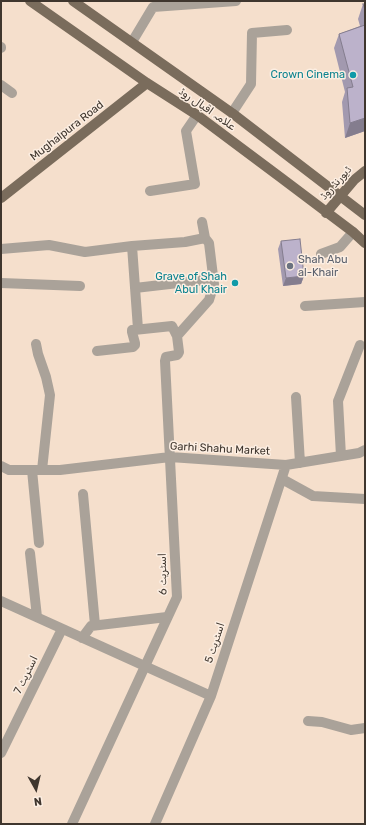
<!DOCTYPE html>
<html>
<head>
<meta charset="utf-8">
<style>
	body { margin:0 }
	#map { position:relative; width:366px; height:825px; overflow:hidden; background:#f5dfcc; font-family:Rubik,sans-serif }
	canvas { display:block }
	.frame { position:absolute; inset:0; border:2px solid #3f362e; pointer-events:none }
	.north { position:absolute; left:16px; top:769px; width:40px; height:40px; -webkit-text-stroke:3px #fceee2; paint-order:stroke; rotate:172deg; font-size:11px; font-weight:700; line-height:16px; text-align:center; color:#3f362e }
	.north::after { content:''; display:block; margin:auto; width:14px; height:18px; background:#3f362e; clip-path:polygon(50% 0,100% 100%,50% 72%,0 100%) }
</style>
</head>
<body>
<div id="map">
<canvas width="366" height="825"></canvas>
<div class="frame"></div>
<div class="north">N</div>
</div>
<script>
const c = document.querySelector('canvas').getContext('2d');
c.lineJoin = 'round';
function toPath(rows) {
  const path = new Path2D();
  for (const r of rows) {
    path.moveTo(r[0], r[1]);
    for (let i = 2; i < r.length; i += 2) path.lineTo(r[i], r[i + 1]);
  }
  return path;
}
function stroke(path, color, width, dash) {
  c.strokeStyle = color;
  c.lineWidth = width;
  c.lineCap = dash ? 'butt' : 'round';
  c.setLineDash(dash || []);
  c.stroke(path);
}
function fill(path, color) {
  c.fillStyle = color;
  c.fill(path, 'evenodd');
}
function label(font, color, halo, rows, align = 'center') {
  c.font = font + ' Rubik,"Noto Naskh Arabic",sans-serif';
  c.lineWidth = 3;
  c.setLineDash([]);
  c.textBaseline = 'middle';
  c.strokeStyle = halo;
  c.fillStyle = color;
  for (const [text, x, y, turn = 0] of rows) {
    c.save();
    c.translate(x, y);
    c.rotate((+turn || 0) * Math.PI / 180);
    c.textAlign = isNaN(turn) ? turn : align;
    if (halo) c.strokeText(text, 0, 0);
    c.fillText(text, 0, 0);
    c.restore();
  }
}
stroke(toPath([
	[132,42,153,7,236,1],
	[1,47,1,48],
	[1,85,12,93],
	[232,113,251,84,252,33,287,30],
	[150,191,195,184,186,131,197,115],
	[132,246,138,329],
	[1,249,49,245,85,252,132,246,185,242,205,238],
	[321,254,340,247,353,232],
	[1,283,80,286],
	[135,288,213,279],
	[305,306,365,302],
	[177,336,209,300,214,284,209,243,205,238,202,222],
	[36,344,38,354,46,377,50,395,42,470],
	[296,397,300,463],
	[341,456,338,401,360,345],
	[1,466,9,470,60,470,170,457,286,465,359,453,365,450],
	[32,470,39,543],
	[282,479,313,496,365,499],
	[83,494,95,625],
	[30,553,37,617],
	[1,601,211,696],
	[82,638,91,626,167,617],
	[308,721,322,722,351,730,365,728],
	[1,753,62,629],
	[72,824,177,597,165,361,166,357,177,355,178,354,179,352,177,336,172,326,134,330,132,330,132,332,135,343,135,345,133,347,97,351],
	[155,824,211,696,286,465]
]), '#aaa299', 10);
stroke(toPath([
	[30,1,147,83,197,115,280,177,353,232,365,243],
	[73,1,232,113,365,215],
	[1,198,147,83],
	[326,213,354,180,365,171]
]), '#7a6c5c', 10);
fill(toPath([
	[363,4,365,4,365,131,345,138,342,102,345,92,334,48,339,34,360,26,358,19],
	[281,241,304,276,301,284,283,286,278,249]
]), '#a299af');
fill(toPath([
	[365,118,365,131,345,138,350,123],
	[304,276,301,284,283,286,286,278]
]), '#847d8e');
const building = toPath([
	[363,4,365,4,365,10,363,4],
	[365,25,365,118,350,123,347,88,353,87,339,34,365,25],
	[300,239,304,276,286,278,281,241,300,239]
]);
fill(building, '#bcb2cb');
stroke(building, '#847d8e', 1);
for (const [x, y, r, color] of [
	[353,75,4,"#0f9aa8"],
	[290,266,4,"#6b7280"],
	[235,283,4,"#0f9aa8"]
]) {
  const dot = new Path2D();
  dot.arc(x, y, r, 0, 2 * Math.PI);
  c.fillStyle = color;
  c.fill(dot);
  stroke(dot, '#fceee2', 1.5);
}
label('11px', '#0d838f', '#fceee2', [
	["Crown Cinema",345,75],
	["Grave of Shah",227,277],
	["Abul Khair",227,290]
], 'right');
label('11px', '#3f362e', '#fceee2', [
	["علامہ اقبال روڈ",207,109,35],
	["Mughalpura Road",67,131,-38],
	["ڈیورنڈ روڈ",336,183,-48],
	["Garhi Shahu Market",220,449,3],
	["اسٹریٹ 6",163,574,-91],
	["اسٹریٹ 5",215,643,-72],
	["اسٹریٹ 7",26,675,-64]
]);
label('11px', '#5b616d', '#fceee2', [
	["Shah Abu",298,260],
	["al-Khair",298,273]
], 'left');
</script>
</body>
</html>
